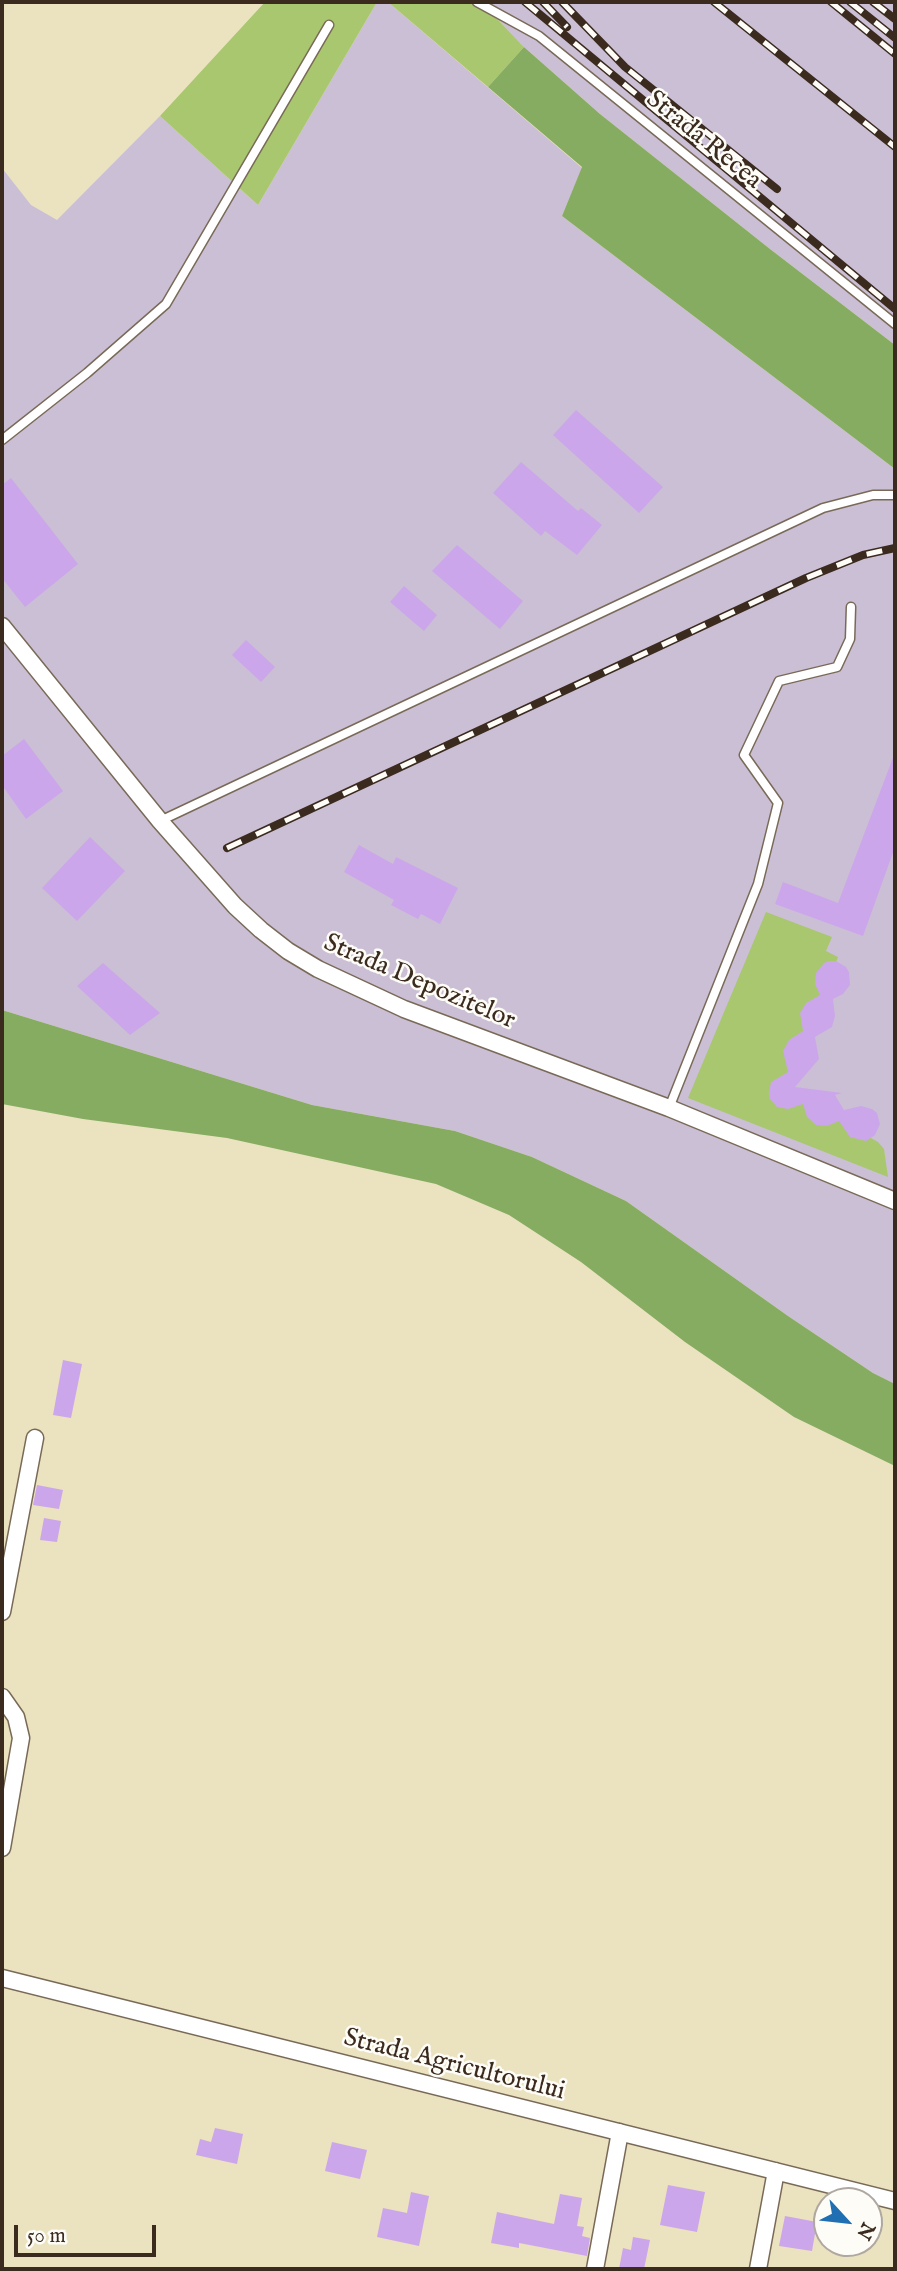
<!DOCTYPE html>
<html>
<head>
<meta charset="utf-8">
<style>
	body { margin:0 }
	#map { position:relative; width:897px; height:2271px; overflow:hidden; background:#ebe2c0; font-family:"IM FELL English",serif }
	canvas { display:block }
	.frame { position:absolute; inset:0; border:4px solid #3b2a1e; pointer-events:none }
	.north { position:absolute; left:813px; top:2187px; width:70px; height:70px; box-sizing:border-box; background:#fdfcf7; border:2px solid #afa8a0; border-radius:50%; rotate:117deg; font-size:19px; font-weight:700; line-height:28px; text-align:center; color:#3b2a1e }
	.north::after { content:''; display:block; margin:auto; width:24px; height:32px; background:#1f6fb2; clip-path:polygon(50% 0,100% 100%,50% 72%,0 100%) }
	.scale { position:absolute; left:14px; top:2225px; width:142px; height:32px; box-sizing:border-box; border:4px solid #3b2a1e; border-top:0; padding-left:9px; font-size:21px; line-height:24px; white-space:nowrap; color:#3b2a1e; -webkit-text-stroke:5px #fdfcf7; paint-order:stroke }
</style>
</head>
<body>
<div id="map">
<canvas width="897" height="2271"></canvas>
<div class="frame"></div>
<div class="north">N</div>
<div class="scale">50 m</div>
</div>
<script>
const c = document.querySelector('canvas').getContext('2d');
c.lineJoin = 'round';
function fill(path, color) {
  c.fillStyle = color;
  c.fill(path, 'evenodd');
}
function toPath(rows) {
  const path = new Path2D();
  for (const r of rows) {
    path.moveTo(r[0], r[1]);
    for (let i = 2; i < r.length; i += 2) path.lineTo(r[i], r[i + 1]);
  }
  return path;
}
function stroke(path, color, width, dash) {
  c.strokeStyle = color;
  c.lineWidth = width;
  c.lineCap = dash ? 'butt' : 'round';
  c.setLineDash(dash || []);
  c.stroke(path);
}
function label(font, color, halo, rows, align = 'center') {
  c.font = font + ' "IM FELL English",serif';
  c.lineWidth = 5;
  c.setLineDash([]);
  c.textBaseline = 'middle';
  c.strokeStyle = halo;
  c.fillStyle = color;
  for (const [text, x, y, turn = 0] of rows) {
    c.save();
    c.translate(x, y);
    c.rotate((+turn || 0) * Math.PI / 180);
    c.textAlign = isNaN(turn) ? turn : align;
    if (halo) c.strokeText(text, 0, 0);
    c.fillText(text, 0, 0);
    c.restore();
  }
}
fill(toPath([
	[377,2,388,2,582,168,562,216,895,469,895,1384,873,1373,788,1316,626,1201,532,1157,455,1131,312,1105,2,1010,2,168,31,205,57,220,160,116,258,205],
	[481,2,895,2,895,345,770,249,600,114,524,47]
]), '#cbbfd5');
fill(toPath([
	[265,2,377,2,258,205,160,116],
	[388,2,481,2,524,47,488,87],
	[766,912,832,937,826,951,838,957,787,1091,878,1142,884,1149,888,1177,688,1098]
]), '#a8c76e');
fill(toPath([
	[524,47,600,114,770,249,895,345,895,469,562,216,582,167,488,87],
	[2,1010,312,1105,455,1131,532,1157,626,1201,788,1316,873,1373,895,1384,895,1466,794,1417,685,1342,581,1262,509,1215,436,1184,227,1138,83,1119,2,1104]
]), '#86ac61');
fill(toPath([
	[576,410,663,487,639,513,553,435],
	[521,462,578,511,581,508,602,525,577,555,545,531,541,536,493,493],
	[11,478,78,564,25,607,2,578,2,485],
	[457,545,523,601,500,629,432,571],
	[404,586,437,615,424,631,390,602],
	[246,640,275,667,261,682,232,655],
	[24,739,63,791,26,819,2,785,2,756],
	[894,755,895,847,863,936,775,904,783,882,838,903],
	[90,837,125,871,77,921,42,888],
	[359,845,393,864,396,857,458,888,440,924,421,914,418,919,391,905,394,900,344,872],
	[829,961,836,961,846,967,849,972,850,985,843,994,833,999,835,1016,832,1027,815,1037,819,1059,795,1087,842,1093,835,1095,844,1110,861,1106,872,1109,877,1113,880,1124,875,1135,866,1141,850,1137,839,1121,827,1126,816,1125,807,1117,803,1104,788,1109,777,1107,770,1099,769,1093,771,1082,788,1072,783,1051,789,1040,803,1031,800,1013,806,1003,820,995,815,984,816,973,824,963],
	[103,963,160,1013,130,1035,77,986],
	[63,1360,82,1364,71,1418,53,1415],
	[37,1485,63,1490,59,1509,33,1505],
	[44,1518,61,1521,57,1542,40,1540],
	[215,2128,243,2134,237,2164,196,2155,200,2139,211,2142],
	[332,2142,367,2150,360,2179,325,2171],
	[668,2185,705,2192,697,2232,660,2225],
	[411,2192,429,2196,419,2246,377,2237,383,2208,407,2213],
	[560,2194,582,2198,577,2226,584,2227,582,2236,590,2238,587,2256,519,2243,519,2248,491,2243,497,2212,554,2224],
	[785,2216,817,2222,812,2251,779,2246],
	[633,2237,650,2240,644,2269,619,2269,623,2248,631,2250]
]), '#cca6ea');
const lane = toPath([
	[477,2,539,36,895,324],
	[2,440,87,373,166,304,329,25],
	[160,821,823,508,873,495,895,495],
	[669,1108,758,884,778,803,744,755,779,681,837,667,850,639,851,607]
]);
const street = toPath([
	[2,626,160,821,235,906,261,930,288,951,318,969,404,1009,669,1108,895,1201],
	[2,1612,35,1438],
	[2,1697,16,1717,21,1738,2,1848],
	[2,1978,895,2201],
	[595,2269,620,2132],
	[758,2269,776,2171]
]);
stroke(lane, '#796a57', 11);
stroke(street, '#796a57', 19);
stroke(lane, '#fff', 8);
stroke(street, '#fff', 16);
const rail = toPath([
	[525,2,895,309],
	[543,2,567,27],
	[562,2,625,67,777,189],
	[714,2,895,147],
	[831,2,895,54],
	[850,2,895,38],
	[873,2,895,19],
	[227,848,806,578,863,555,895,548]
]);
stroke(rail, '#3b2a1e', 8);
stroke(rail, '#fdfcf7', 5, [16]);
label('26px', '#3b2a1e', '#fdfcf7', [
	["Strada Recea",703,141,39],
	["Strada Depozitelor",419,983,23],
	["Strada Agricultorului",454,2066,14]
]);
</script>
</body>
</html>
